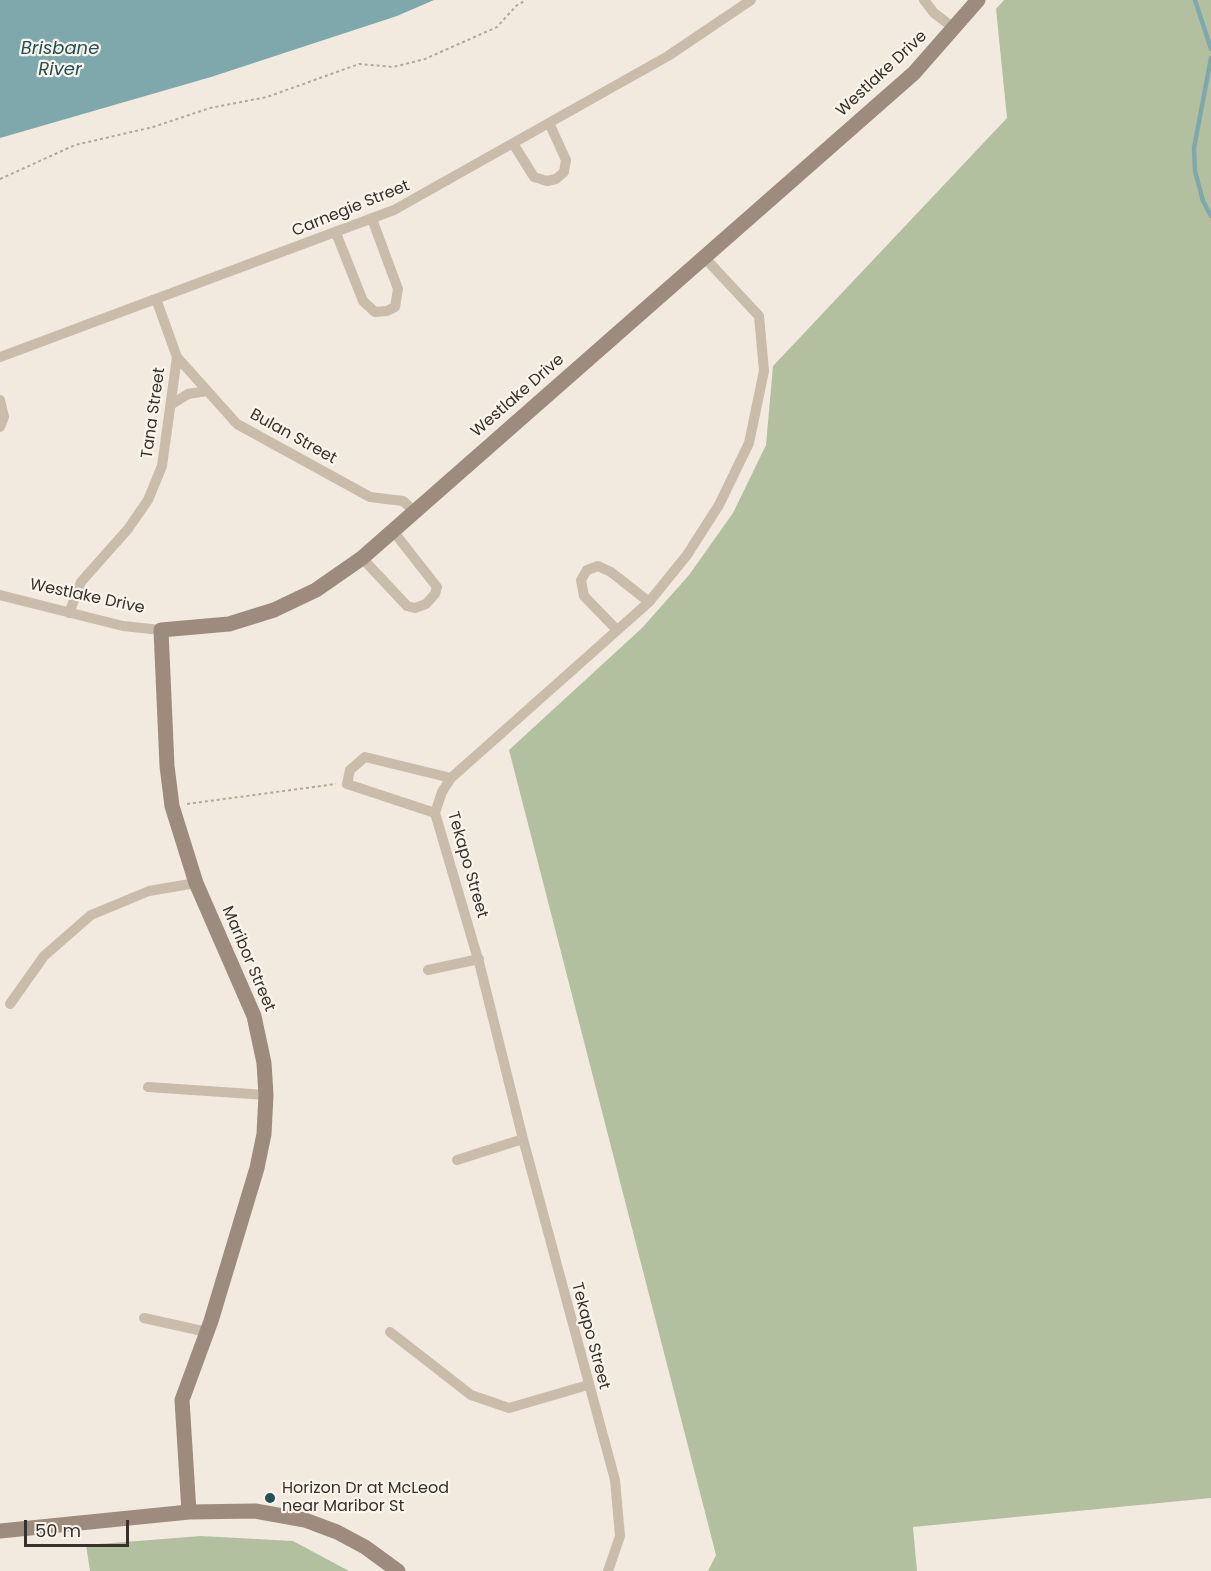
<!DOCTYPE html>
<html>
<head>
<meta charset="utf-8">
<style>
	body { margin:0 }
	#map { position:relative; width:1211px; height:1571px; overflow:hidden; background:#f2eadf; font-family:Poppins,sans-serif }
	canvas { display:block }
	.scale { position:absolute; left:24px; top:1520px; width:105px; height:27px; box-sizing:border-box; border:3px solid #38302a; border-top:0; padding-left:8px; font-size:18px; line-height:21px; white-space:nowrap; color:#38302a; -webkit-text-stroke:4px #f9f4ec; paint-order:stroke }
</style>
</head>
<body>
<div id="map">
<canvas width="1211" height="1571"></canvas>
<div class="scale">50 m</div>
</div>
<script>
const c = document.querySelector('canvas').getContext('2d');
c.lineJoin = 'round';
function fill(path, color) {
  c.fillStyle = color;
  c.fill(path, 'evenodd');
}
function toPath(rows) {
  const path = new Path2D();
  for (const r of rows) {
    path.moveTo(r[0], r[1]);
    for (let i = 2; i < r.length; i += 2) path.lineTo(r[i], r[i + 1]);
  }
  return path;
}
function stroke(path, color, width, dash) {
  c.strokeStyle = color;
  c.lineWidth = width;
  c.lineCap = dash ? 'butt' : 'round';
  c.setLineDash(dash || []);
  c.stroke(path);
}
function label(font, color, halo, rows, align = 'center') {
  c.font = font + ' Poppins,sans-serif';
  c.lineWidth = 4.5;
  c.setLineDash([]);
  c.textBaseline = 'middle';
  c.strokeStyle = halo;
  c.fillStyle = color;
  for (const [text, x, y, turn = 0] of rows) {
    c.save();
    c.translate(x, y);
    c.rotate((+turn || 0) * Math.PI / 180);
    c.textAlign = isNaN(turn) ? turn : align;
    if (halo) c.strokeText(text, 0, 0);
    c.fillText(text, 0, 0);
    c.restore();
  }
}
fill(toPath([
	[1004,0,1211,0,1211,1498,913,1527,917,1571,708,1571,716,1555,509,750,642,628,689,575,733,513,766,445,773,366,1007,118,996,9],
	[201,1536,293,1541,349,1571,90,1571,86,1545]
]), '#b3c0a0');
fill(toPath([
	[0,0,434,0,397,16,211,77,0,138]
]), '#7fa8ad');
stroke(toPath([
	[1195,0,1211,49],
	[1211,58,1194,148,1195,171,1203,201,1211,216]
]), '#7fa8ad', 4.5);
stroke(toPath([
	[0,179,75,145,153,127,210,108,267,97,359,64,393,67,425,59,497,27,516,6,526,0],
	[187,804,336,784]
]), '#b5a696', 2, [3, 3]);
stroke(toPath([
	[924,0,934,13,955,29],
	[514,145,534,177,547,181,556,179,564,172,566,160,550,125],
	[336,233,363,301,375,312,387,311,395,307,398,289,372,219],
	[0,357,394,210,668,56,751,0],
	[177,357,237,424,370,497,403,501,414,511],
	[0,400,4,417,0,427],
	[172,404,188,394,207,391],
	[362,558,407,606,415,608,426,604,435,594,437,587,393,531],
	[0,595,123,626,161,630],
	[69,613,81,582,128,529,148,500,162,466,177,357,156,299],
	[617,630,584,596,581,580,587,570,598,566,611,572,649,602],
	[435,813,347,784,350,770,365,757,451,778],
	[428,970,479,959],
	[10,1004,44,956,91,915,149,891,196,883],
	[148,1087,266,1095],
	[457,1160,523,1139],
	[144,1318,207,1332],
	[390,1332,471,1395,509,1408,588,1385],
	[608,1571,620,1536,615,1480,523,1139,480,966,435,813,442,792,451,778,649,602,687,555,719,505,749,443,764,371,759,316,704,257]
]), '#c9bcab', 10);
stroke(toPath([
	[189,1512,182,1400,211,1321,257,1168,264,1134,266,1095,264,1063,254,1016,196,883,172,806,167,766,161,630,229,624,274,610,316,590,362,558,914,73,978,0],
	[0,1531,189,1512,255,1511,305,1520,337,1532,365,1547,398,1571]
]), '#9d8b7d', 15);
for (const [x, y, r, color] of [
	[270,1498,6,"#225057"]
]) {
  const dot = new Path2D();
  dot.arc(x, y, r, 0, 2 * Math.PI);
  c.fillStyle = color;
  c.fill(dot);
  stroke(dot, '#f9f4ec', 2);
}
label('16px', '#38302a', '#f9f4ec', [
	["Westlake Drive",882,74,-43],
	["Carnegie Street",351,209,-22],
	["Westlake Drive",518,396,-41],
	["Tana Street",154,413,-82],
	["Bulan Street",293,437,29],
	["Westlake Drive",87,597,12],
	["Tekapo Street",467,865,74],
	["Maribor Street",248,959,67],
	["Tekapo Street",590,1336,75]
]);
label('16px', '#38302a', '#f9f4ec', [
	["Horizon Dr at McLeod",282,1489],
	["near Maribor St",282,1507]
], 'left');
label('italic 18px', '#225057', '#f9f4ec', [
	["Brisbane",60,49],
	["River",60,70]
]);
</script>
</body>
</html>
